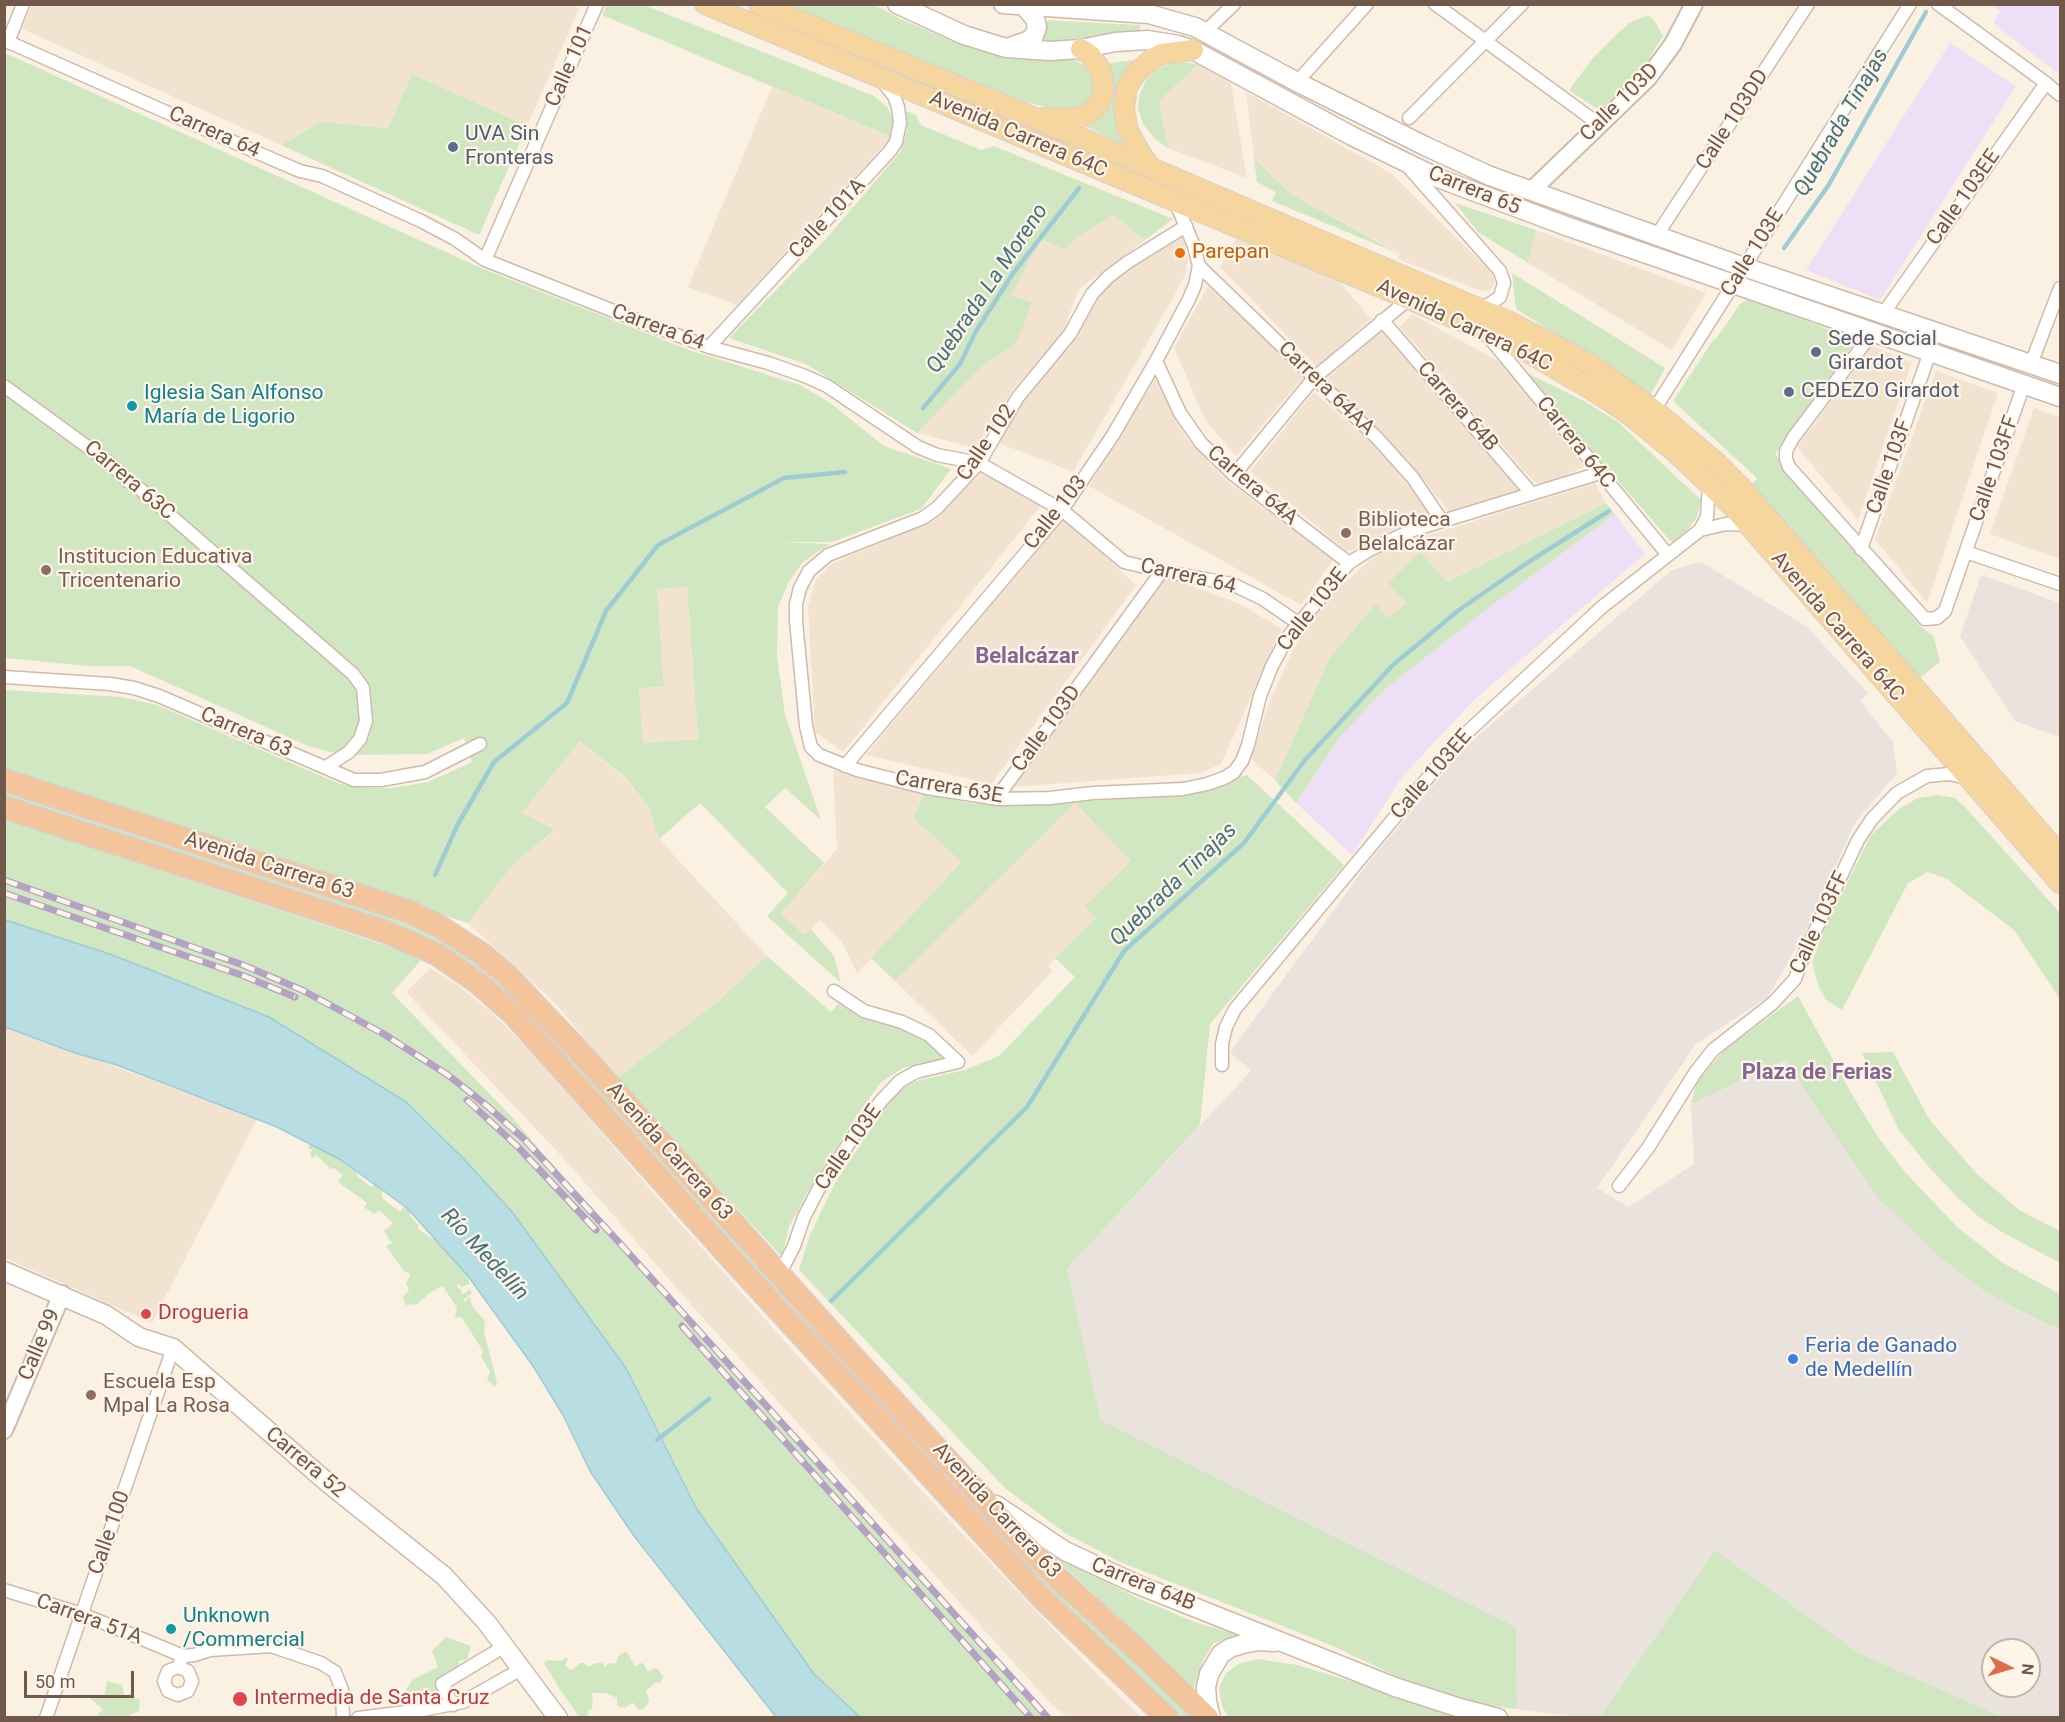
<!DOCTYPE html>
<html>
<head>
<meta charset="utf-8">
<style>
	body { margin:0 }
	#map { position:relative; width:2065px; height:1722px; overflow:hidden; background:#fbf1e2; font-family:Roboto,sans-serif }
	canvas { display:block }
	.frame { position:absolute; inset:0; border:6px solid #70584a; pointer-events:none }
	.north { position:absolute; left:1981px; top:1638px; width:60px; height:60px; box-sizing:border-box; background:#fef5e8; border:2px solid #c5b6a9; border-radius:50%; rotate:95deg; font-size:16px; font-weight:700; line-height:24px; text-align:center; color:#70584a }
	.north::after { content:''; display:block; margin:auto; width:21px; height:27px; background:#de6d4e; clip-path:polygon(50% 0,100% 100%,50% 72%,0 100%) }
	.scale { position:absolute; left:24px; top:1671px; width:110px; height:27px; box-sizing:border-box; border:3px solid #70584a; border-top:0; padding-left:8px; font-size:18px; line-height:21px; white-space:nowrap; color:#70584a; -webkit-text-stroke:4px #fef5e8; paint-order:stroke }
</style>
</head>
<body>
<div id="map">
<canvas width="2065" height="1722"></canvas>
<div class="frame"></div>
<div class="north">N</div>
<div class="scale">50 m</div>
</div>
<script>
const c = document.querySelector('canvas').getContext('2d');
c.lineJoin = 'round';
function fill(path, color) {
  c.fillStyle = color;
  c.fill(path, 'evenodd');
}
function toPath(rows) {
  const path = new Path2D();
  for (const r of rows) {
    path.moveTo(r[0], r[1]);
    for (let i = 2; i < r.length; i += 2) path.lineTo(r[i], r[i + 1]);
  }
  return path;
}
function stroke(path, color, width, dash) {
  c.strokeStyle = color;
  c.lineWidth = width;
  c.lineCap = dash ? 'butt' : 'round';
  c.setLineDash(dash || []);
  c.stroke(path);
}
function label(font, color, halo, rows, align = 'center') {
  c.font = font + ' Roboto,sans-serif';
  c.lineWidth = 4.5;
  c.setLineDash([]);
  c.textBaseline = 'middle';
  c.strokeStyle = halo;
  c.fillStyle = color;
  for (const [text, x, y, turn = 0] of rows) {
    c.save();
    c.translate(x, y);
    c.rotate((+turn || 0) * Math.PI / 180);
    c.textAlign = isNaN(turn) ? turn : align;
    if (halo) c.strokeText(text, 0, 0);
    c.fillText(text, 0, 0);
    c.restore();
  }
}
fill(toPath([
	[32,4,569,4,579,9,527,126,412,74,388,128,321,122,281,145,22,29],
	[1198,65,1231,83,1247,178,1168,148,1159,101],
	[772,87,892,137,737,305,688,287],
	[1246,92,1391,173,1493,274,1495,281,1493,287,1488,292,1482,291,1397,259,1400,253,1291,194,1254,158],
	[1114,215,1145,240,1079,289,1062,335,1014,388,976,448,917,433,981,367,1016,344,1011,295,1041,238,1064,249,1080,235],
	[1536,230,1706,293,1672,350,1528,263],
	[1182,237,1188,257,1186,273,1174,296,1073,472,999,443,1025,397,1074,340,1097,296,1117,275,1142,258],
	[1236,239,1337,279,1371,319,1317,367,1220,267],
	[1208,286,1304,377,1236,456,1205,420,1174,348],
	[1412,314,1500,362,1585,466,1548,485,1534,482,1400,327],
	[1383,329,1458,416,1519,491,1450,513,1408,461,1326,379],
	[1872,346,1912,362,1858,520,1797,447],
	[1936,371,1998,393,1927,603,1875,539],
	[1155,379,1186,438,1228,482,1334,559,1301,605,1089,486],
	[1314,392,1391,461,1428,513,1348,552,1250,471],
	[2034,408,2060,417,2060,559,1990,534],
	[982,472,1043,503,843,752,815,732,808,607,816,579,833,563,932,521],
	[1595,483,1606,503,1447,582,1419,552,1407,603,1387,618,1376,605,1330,657,1275,780,1251,759,1267,708,1293,650,1316,614,1340,587,1376,555,1414,540],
	[1064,517,1136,585,991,784,866,755],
	[1166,576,1242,605,1282,629,1221,764,1200,773,1013,787],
	[687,587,698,739,643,743,639,687,664,685,657,589],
	[580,741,624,777,648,807,659,839,767,956,716,1003,617,1078,556,1004,468,923,514,863,555,831,521,814],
	[833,770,924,794,913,818,963,862,857,973,842,942,820,920,805,935,781,914,837,849],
	[1075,802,1131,861,1085,907,1096,918,1048,966,1053,971,972,1056,895,981],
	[430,968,459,986,492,1013,537,1058,675,1218,807,1366,936,1506,1082,1659,1141,1717,1067,1717,1050,1703,695,1309,566,1161,406,992],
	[4,1025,257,1119,152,1323,5,1258]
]), '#f2e3d1');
fill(toPath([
	[1701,562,1806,626,1868,693,1860,701,1893,742,1897,773,1855,823,1805,932,1768,997,1696,1044,1597,1188,1629,1207,1694,1164,1691,1104,1787,1058,1806,1092,1987,1293,2045,1323,2060,1328,2060,1717,2003,1717,1859,1653,1715,1550,1600,1717,1575,1717,1517,1709,1516,1627,1101,1420,1067,1269,1251,1071,1230,1052,1366,866,1464,748,1672,570],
	[1993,1650,2029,1650,2029,1686,1993,1686],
	[1981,575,2060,603,2060,737,2015,721,1960,636]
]), '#eae3dd');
fill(toPath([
	[2057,4,2060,7,2060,75,1993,23,2000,11,1991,5],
	[1950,43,2016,86,1880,300,1806,270],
	[1615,514,1645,554,1474,700,1402,777,1352,855,1296,803,1340,737,1384,690,1487,609]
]), '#eedff7');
fill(toPath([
	[607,5,644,5,874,96,888,108,893,121,892,137,602,15],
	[786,5,874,5,903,20,945,38,995,55,1065,58,1077,61,1090,70,1095,81,1094,96,1085,109,1062,111,1025,102],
	[1648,15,1654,20,1663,36,1642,70,1599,110,1569,90,1593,58,1617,34,1629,23],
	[1042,20,1140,25,1140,32,1038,43],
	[5,53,481,268,689,350,800,385,829,402,884,446,951,469,921,509,832,542,778,542,830,544,803,562,788,583,778,607,777,656,785,715,821,820,785,788,765,807,824,863,781,914,805,935,811,929,834,956,841,983,767,916,788,893,700,803,659,839,648,807,625,777,580,741,522,813,555,830,514,863,468,923,5,771,5,690,121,697,157,705,340,784,367,788,392,788,428,782,472,762,464,738,427,754,342,755,308,746,130,666,88,666,5,658],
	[687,587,698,739,643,743,639,688,664,686,657,589],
	[1140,59,1117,103,1116,119,1123,144,1084,126,1104,64],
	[1175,62,1189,63,1198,65,1159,101,1168,148,1156,140,1143,124,1138,108,1139,96,1146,80,1157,69],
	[412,74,527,126,479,235,281,145,321,122,388,128],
	[905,111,915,114,921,125,981,150,994,146,1173,219,1145,240,1114,215,1080,235,1064,249,1041,239,1011,295,1032,303,1016,344,981,367,917,433,806,364,729,338,826,239,901,151,907,130],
	[1254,158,1291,194,1400,254,1272,201,1276,192,1257,182],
	[1455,203,1536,230,1528,263,1478,232],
	[1512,273,1665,368,1651,394,1516,309],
	[1747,300,1753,300,1856,340,1775,454,1919,625,1934,637,1940,662,1920,678,1752,485,1757,478,1673,401,1714,339,1715,340,1740,304],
	[1523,371,1586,402,1618,422,1701,500,1697,517,1688,529,1672,543],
	[1606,503,1615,514,1487,609,1384,690,1340,737,1296,803,1275,780,1330,657,1376,604,1387,618,1407,603,1388,583,1420,552,1447,582],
	[1247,775,1344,865,1210,1024,1200,1125,1067,1269,1101,1420,1516,1627,1517,1709,1473,1703,1415,1685,1333,1646,1118,1561,1065,1533,1006,1489,799,1270,810,1235,836,1181,897,1091,916,1081,965,1070,999,1056,1075,977,1055,958,1096,918,1084,907,1131,861,1075,803,895,981,871,958,962,862,913,818,924,794,975,804,1075,802,1185,794],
	[5,785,377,906,466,951,524,1002,838,1352,831,1359,482,975,5,803],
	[1937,795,1955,798,1966,808,2060,913,2060,999,2014,930,1947,879,1928,872,1908,883,1842,1010,1826,1000,1818,985,1812,962,1825,928,1871,835,1900,808,1918,798],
	[5,819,423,958,392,993,513,1118,539,1149,1052,1717,860,1717,814,1675,696,1508,626,1368,513,1213,464,1159,406,1102,269,1017,110,954,5,920],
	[767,956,831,1012,838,1004,865,1017,892,1025,929,1043,944,1058,903,1068,881,1082,857,1115,807,1193,789,1227,782,1257,617,1078,716,1003],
	[1798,996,1854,1098,1878,1137,1905,1172,1957,1227,2003,1263,2060,1294,2060,1328,2045,1323,1987,1293,1941,1258,1878,1198,1806,1092,1787,1059,1691,1104,1697,1082,1725,1049],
	[1893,1052,1929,1119,1976,1173,2019,1210,2060,1231,2060,1263,2000,1231,1978,1216,1957,1197,1927,1165,1899,1130,1862,1053],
	[309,1144,341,1160,363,1167,356,1175,371,1187,377,1181,382,1187,382,1198,400,1212,407,1203,413,1207,409,1215,418,1224,418,1229,433,1239,439,1237,468,1263,468,1278,470,1284,461,1287,458,1284,457,1287,462,1291,462,1295,470,1289,472,1293,463,1300,464,1302,470,1297,472,1306,485,1321,484,1332,497,1382,495,1387,487,1380,490,1372,481,1356,483,1351,462,1318,455,1317,457,1308,443,1286,431,1292,417,1304,406,1305,403,1297,409,1290,406,1283,411,1274,405,1272,386,1246,392,1243,384,1231,393,1223,379,1210,374,1214,364,1207,367,1203,338,1182,343,1175,334,1168,331,1169,316,1155,312,1158,310,1154,312,1150,308,1148],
	[846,1361,1196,1717,1178,1717,1055,1599,839,1367],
	[1715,1550,1859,1653,2003,1717,1600,1717],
	[1048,1551,1137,1598,1197,1623,1240,1635,1214,1643,1204,1658,1194,1688],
	[446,1637,471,1646,467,1659,459,1661,458,1677,443,1688,463,1702,439,1705,409,1694,400,1700,412,1680,438,1667,432,1651],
	[625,1652,628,1653,635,1667,641,1663,644,1664,648,1672,654,1668,658,1669,663,1677,661,1682,655,1683,646,1691,649,1699,648,1704,642,1710,637,1709,634,1703,630,1704,625,1708,617,1706,617,1698,606,1693,591,1693,593,1700,592,1709,588,1710,589,1713,586,1717,579,1717,559,1688,544,1663,547,1660,560,1661,566,1658,568,1659,565,1665,570,1670,574,1669,580,1663,584,1663,589,1667,596,1663,602,1663,606,1667,607,1664,616,1663,618,1656],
	[1258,1659,1297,1665,1387,1692,1462,1717,1228,1717,1222,1706,1219,1688,1226,1673,1240,1663],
	[107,1681,122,1685,124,1695,140,1700,139,1711,126,1717,98,1717,99,1713,103,1710,90,1698,104,1697]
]), '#d1e7c2');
const water = toPath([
	[5,920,110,954,269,1017,406,1102,464,1159,513,1213,626,1368,696,1508,814,1674,860,1717,776,1717,634,1536,590,1471,563,1415,533,1366,468,1276,407,1208,341,1160,277,1127,117,1065,75,1053,5,1027,5,920]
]);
fill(water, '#b8dde3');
stroke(water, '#9fccd4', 1.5);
stroke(toPath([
	[1784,248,1828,186,1926,12],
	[923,408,960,364,976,331,1014,272,1079,188],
	[435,875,458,824,494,762,567,703,606,611,658,545,784,478,845,472],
	[831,1301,1027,1107,1124,951,1244,843,1305,760,1393,665,1459,610,1527,563,1609,511],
	[657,1440,709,1399]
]), '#9fccd4', 4.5);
const minor = toPath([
	[1435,4,1600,125],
	[1938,4,2046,83,2060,95],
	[1206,31,1234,4],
	[4,40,265,156,300,171,322,176,421,221,455,239,485,260,639,321,709,347,768,363,805,376,827,386,918,447,937,455,979,463,1062,510,1124,562,1162,571,1232,584,1263,599,1298,623],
	[8,42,23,4],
	[1297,82,1367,4],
	[1409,118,1522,4],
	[1410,169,1500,271,1504,283,1500,297,1488,305,1476,307],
	[1186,226,1128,262,1108,277,1092,294,1070,334,1018,397,979,463,937,508,923,518,828,555,809,571,800,588,796,604,796,621,806,726,811,747,819,755,857,770,927,788,999,799,1050,798,1093,793,1183,789,1207,784,1224,778,1234,772,1242,761,1248,745,1260,696,1272,666,1287,638,1349,563,1371,549,1413,530,1600,473],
	[1657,235,1808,4],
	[485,260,597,4],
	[1199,266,1378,439,1413,478,1442,521],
	[1883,314,2046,83],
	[1382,320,1532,494],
	[1873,332,1793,438,1786,451,1786,459,1789,467,1925,619,1937,618,1945,611,2024,384],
	[1488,336,1668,555],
	[709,347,890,151,896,142,900,123,898,107,894,96,882,81],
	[1156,361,1180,413,1201,443,1234,475,1349,563],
	[2031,364,2060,288],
	[4,386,111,464,129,482,140,489,353,674,363,688,366,721,360,739,349,752,326,767],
	[1654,410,1910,4],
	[1234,475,1314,378,1409,299],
	[1700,530,1726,524,1749,525],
	[1861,549,1930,352],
	[1966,552,2060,584],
	[4,677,110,684,134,688,159,696,354,780,381,780,425,772,480,744],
	[845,766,1062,510,1113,435,1156,361,1189,299,1195,285,1199,266,1194,246,1175,201],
	[996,799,1162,571],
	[834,991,864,1011,902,1022,929,1035,958,1062],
	[1222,1065,1222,1044,1226,1027,1235,1009,1460,739,1602,607,1700,530,1707,517,1709,484],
	[1619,1186,1648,1148,1695,1073,1713,1050,1773,1003,1795,979,1805,952,1858,840,1872,819,1897,793,1927,776,1949,774,1968,778],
	[779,1275,794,1246,804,1217,818,1190,857,1131,882,1100,900,1081,916,1072,958,1062],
	[4,1590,82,1614,183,1656,194,1655,210,1650,271,1646,321,1663,335,1672,342,1690,343,1718],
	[178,1667,188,1671,192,1681,188,1691,178,1695,168,1691,164,1681,168,1671,178,1667,183,1656],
	[453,1705,442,1684,505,1646],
	[46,1718,173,1348],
	[358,1718,423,1710,463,1702,523,1668]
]);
const tertiary = toPath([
	[1531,191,1648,78,1673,44,1694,4],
	[4,1430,62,1294]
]);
const secondary = toPath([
	[897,4,964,35,1006,48,1050,51,1081,49,1115,42,1147,40,1178,45,1193,50,1352,136,1438,178,1566,226,2060,397],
	[1003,4,1149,14,1195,27,1297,82,1425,146,1490,176,1744,267,2060,374],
	[1010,47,1027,41,1034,36,1037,27,1035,19,1025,7],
	[4,1271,106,1315,139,1337,173,1348,328,1483,444,1576,487,1623,558,1718],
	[996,1505,1065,1551,1136,1584,1395,1687,1460,1708,1498,1718],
	[1211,1718,1207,1701,1206,1687,1209,1674,1221,1654,1230,1648,1243,1644,1258,1641,1275,1642]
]);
const primary = toPath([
	[705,4,1483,330,1529,353,1594,391,1626,412,1674,451,1732,506,2060,883],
	[759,4,1030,116,1508,321,1590,364,1654,410,1718,464,1741,487,2060,855],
	[1044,118,1075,118,1085,116,1098,106,1104,91,1101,70,1090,55,1081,49],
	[1151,168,1139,151,1128,130,1124,109,1127,87,1137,72,1152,59,1162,54,1193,50]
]);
const trunk = toPath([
	[4,780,410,912,439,926,482,954,507,975,579,1051,849,1352,1017,1536,1058,1578,1146,1658,1208,1718],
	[4,807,386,932,436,954,478,983,513,1014,726,1253,1040,1596,1167,1718]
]);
stroke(minor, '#cdbbad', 15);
stroke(tertiary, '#cdbbad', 20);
stroke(secondary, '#d0baaa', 21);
stroke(primary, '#d7d0cc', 22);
stroke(trunk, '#d7d0cc', 24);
stroke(minor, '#fff', 12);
stroke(tertiary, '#fff', 16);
stroke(secondary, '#fff', 18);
stroke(primary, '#f6d59e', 20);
stroke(trunk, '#f4c49d', 21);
const rail = toPath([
	[4,880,243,965,302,990,382,1033,448,1075,486,1105,524,1139,616,1239,1048,1718],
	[4,893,244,976,295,997],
	[467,1100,518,1147,596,1230],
	[682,1326,1031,1718]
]);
stroke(rail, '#b3a2c3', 7);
stroke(rail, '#fef5e8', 4.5, [14]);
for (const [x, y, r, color] of [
	[453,147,6,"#5c6f8a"],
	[1180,253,6,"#e8710a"],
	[1816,352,6,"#5c6f8a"],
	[1789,392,6,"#5c6f8a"],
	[132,406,6,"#0f9aa8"],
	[1346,533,6,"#8d6e63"],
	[46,570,6,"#8d6e63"],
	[146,1314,6,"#e0444e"],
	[1793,1359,6,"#3f7fe0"],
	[91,1395,6,"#8d6e63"],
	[171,1629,6,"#0f9aa8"],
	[240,1699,8,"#e0444e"]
]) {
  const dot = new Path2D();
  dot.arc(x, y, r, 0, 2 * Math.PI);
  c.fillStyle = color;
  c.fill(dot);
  stroke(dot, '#fef5e8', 2);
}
label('21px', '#70584a', '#fef5e8', [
	["Calle 101",570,66,-66],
	["Calle 103D",1620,103,-45],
	["Calle 103DD",1733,120,-57],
	["Carrera 64",214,133,24],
	["Avenida Carrera 64C",1018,135,23],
	["Carrera 65",1474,191,22],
	["Calle 103EE",1964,198,-55],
	["Calle 101A",828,219,-47],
	["Calle 103E",1753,253,-58],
	["Avenida Carrera 64C",1464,326,25],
	["Carrera 64",658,328,20],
	["Carrera 64AA",1326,389,44],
	["Carrera 64B",1457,407,49],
	["Calle 102",987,443,-56],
	["Carrera 64C",1575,443,51],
	["Calle 103F",1890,467,-71],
	["Calle 103FF",1995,469,-71],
	["Carrera 63C",129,481,40],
	["Carrera 64A",1252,486,40],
	["Calle 103",1056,513,-52],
	["Carrera 64",1188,577,13],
	["Calle 103E",1313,610,-52],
	["Avenida Carrera 64C",1837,627,49],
	["Calle 103D",1047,729,-54],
	["Carrera 63",246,733,23],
	["Calle 103EE",1432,775,-49],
	["Carrera 63E",949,788,10],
	["Avenida Carrera 63",269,866,18],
	["Calle 103FF",1820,923,-65],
	["Calle 103E",849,1148,-55],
	["Avenida Carrera 63",669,1152,48],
	["Calle 99",40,1345,-67],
	["Carrera 52",305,1463,40],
	["Avenida Carrera 63",996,1511,47],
	["Calle 100",110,1533,-71],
	["Carrera 64B",1143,1585,22],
	["Carrera 51A",89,1620,20]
]);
label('21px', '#4e5e75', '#fef5e8', [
	["UVA Sin",465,135],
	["Fronteras",465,159],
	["Sede Social",1828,340],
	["Girardot",1828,364],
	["CEDEZO Girardot",1801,392]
], 'left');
label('21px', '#c56008', '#fef5e8', [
	["Parepan",1192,253]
], 'left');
label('21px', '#0d838f', '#fef5e8', [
	["Iglesia San Alfonso",144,394],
	["María de Ligorio",144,418],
	["Unknown",183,1617],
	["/Commercial",183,1641]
], 'left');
label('21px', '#785e54', '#fef5e8', [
	["Biblioteca",1358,521],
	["Belalcázar",1358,545],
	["Institucion Educativa",58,558],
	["Tricentenario",58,582],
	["Escuela Esp",103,1383],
	["Mpal La Rosa",103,1407]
], 'left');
label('21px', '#be3a42', '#fef5e8', [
	["Drogueria",158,1314],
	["Intermedia de Santa Cruz",254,1699]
], 'left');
label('21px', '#366cbe', '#fef5e8', [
	["Feria de Ganado",1805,1347],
	["de Medellín",1805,1371]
], 'left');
label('italic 22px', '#43737c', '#fef5e8', [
	["Quebrada Tinajas",1842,123,-60],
	["Quebrada La Moreno",988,289,-56],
	["Quebrada Tinajas",1174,885,-44],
	["Río Medellín",484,1255,47]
]);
label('bold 22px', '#846694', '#fef5e8', [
	["Belalcázar",1027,657],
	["Plaza de Ferias",1817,1073]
]);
</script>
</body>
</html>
